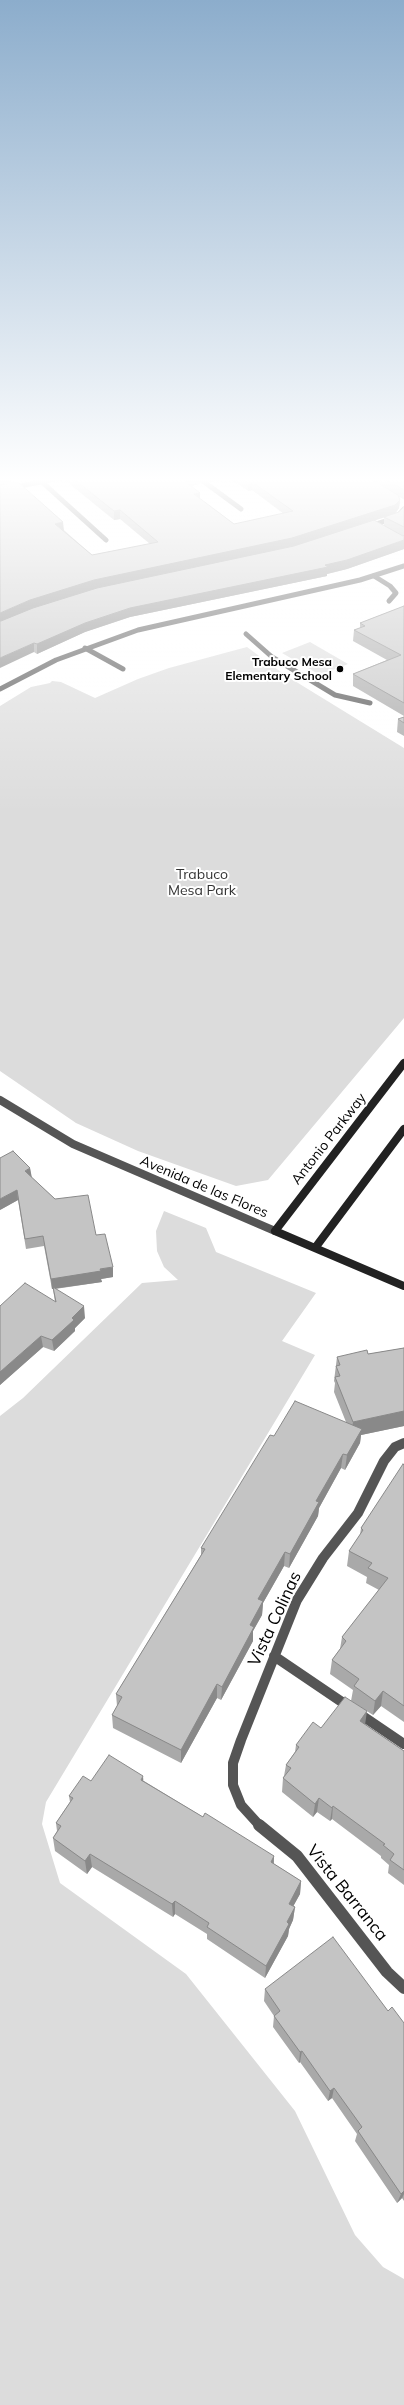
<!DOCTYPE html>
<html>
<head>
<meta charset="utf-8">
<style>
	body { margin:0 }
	canvas { display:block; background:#fff }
</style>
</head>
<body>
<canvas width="404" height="2405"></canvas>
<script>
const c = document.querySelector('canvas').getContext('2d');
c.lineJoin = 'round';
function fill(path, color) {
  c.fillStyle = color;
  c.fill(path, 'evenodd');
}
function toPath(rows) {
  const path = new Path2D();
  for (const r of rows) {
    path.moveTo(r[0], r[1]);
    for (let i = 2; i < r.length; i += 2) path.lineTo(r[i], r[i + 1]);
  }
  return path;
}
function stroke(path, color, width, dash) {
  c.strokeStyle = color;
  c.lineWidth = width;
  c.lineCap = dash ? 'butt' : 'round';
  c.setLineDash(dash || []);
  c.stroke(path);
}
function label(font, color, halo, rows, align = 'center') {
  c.font = font + ' Mulish,sans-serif';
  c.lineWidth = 4;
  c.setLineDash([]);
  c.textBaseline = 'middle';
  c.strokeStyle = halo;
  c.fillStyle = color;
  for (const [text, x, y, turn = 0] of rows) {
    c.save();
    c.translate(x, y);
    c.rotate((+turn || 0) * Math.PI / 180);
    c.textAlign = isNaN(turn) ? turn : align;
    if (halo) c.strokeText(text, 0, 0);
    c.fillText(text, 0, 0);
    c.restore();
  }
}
fill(toPath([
	[310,642,348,664,320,675,282,653],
	[247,647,285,675,404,748,404,1018,268,1180,236,1186,138,1151,76,1123,0,1071,0,706,31,687,50,683,52,681,61,682,95,698,138,679,169,668],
	[164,1211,206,1228,216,1252,316,1293,282,1341,315,1355,46,1802,42,1824,60,1883,186,1974,295,2111,355,2235,383,2267,404,2279,404,2405,0,2405,0,1416,23,1398,142,1283,178,1280,164,1267,157,1251,156,1231]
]), '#dcdcdc');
stroke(toPath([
	[374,576,390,586,396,593,389,601],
	[246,634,272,657,335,695,370,703],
	[85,648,123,669]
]), '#555', 5);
stroke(toPath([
	[196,476,241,509],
	[42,482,106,540],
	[0,490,70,476],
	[370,526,397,517,404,509]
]), '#555', 5);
stroke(toPath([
	[274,1656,404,1744],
	[260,1826,241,1805,233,1785,233,1763,241,1740,297,1600,323,1558,358,1513,384,1461,395,1447,404,1443]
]), '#555', 10);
stroke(toPath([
	[259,1825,297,1856,387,1972,404,1988]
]), '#555', 12);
stroke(toPath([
	[0,689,56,660,138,630,360,580,404,566]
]), '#555', 5);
stroke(toPath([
	[0,1100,73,1144,275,1231]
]), '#555', 8);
stroke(toPath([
	[404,1063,275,1231,404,1286],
	[315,1248,404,1129]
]), '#222', 8);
fill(toPath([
	[0,476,20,476,11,478,11,483,92,555,150,544,120,519,114,520,66,481,66,476,200,476,200,484,191,486,200,493,200,499,234,524,284,514,252,490,248,491,229,478,211,482,201,476,404,476,404,500,403,499,398,496,400,500,399,508,395,513,399,512,404,507,404,549,347,569,327,574,327,576,130,617,85,632,37,654,34,652],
	[384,517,384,526,374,520],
	[404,606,404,716,353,686,353,674,387,660,353,641,354,630,360,628,360,623],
	[404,717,404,736,397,732,398,719],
	[30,1168,31,1177,55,1199,96,1235,113,1277,101,1279,102,1282,55,1289,85,1318,75,1328,75,1331,54,1351,43,1347,0,1385,0,1306,55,1302,53,1289,52,1289,44,1246,26,1249,18,1200,0,1210],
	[404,1348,404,1426,361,1435,360,1443,345,1470,341,1468,319,1508,318,1516,289,1568,284,1566,263,1603,262,1615,253,1631,253,1641,221,1700,217,1698,181,1763,113,1728,112,1715,117,1706,116,1694,201,1555,201,1548,274,1436,346,1422,334,1392,335,1383,334,1381,337,1357,368,1354],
	[404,1465,404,1722,381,1706,373,1715,351,1701,353,1690,330,1674,332,1660,340,1649,342,1637,379,1590,366,1583,367,1577,347,1566,349,1551,360,1535,361,1528],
	[365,1724,404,1751,404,1885,388,1873,389,1865,381,1858,381,1856,332,1819,330,1821,317,1812,313,1817,282,1792,283,1778,284,1776,286,1765,295,1752,296,1745,321,1728],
	[91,1781,144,1781,203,1817,274,1856,274,1864,301,1881,300,1894,293,1906,295,1907,293,1920,289,1929,288,1936,265,1978,207,1939,207,1934,175,1914,173,1917,92,1867,87,1874,55,1851,53,1838,57,1831,56,1823,70,1802,69,1796],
	[265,1989,388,2011,404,2023,404,2201,402,2198,397,2203,355,2141,357,2134,332,2098,328,2101,300,2062,299,2063,273,2027,274,2016,264,2001]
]), '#a9a9a9');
fill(toPath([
	[5,476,20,476,11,478,11,484,0,486,0,478],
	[197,476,200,476,200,484,182,488,182,479],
	[211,476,229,476,229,478,211,482],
	[252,482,252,490,248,491,248,483],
	[200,493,200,501,194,494],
	[400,500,399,508,395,514,292,547,0,623,0,613,30,600,94,580],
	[120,510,120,519,114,520,114,511],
	[63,522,64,531,55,524],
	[404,540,404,549,347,569,327,574,327,576,130,617,85,632,37,654,37,644,85,623,130,608,325,565],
	[34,643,34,652,0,668,0,658],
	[30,1168,32,1178,25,1171],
	[17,1190,18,1200,0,1210,0,1199],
	[113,1267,113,1277,101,1279,102,1282,52,1289,51,1279],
	[84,1306,85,1318,75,1328,75,1331,54,1351,52,1340,72,1318],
	[41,1336,43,1347,0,1385,0,1372],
	[404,1411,404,1426,361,1435,360,1443,345,1470,347,1455,351,1437,353,1422],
	[343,1454,341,1468,319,1508,318,1516,289,1568,290,1554,316,1501],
	[285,1552,284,1566,263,1603,262,1615,253,1631,253,1641,221,1700,222,1687,250,1625,258,1599],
	[217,1684,217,1698,181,1763,181,1750],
	[383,1691,381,1706,373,1715,375,1701],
	[367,1711,365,1725,360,1721],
	[143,1776,144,1789,141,1780],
	[319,1798,317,1812,313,1817,315,1804],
	[333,1806,332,1819,330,1821,332,1808],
	[90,1854,92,1867,87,1874,85,1861],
	[274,1856,273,1870,271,1862],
	[301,1881,300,1894,288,1916,289,1904],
	[175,1901,175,1914,173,1917,172,1904],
	[295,1907,293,1920,289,1929,288,1936,265,1978,266,1966,287,1922],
	[302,2051,300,2062,299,2063,300,2052],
	[334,2088,332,2098,328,2101,330,2091],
	[404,2191,404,2194,402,2198,397,2203,401,2194]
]), '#898989');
const building = toPath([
	[70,476,197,476,182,479,200,493,194,494,234,524,293,511,252,482,248,483,239,476,366,476,398,495,400,500,395,505,292,538,94,580,30,600,0,613,0,485,18,482,63,522,55,524,92,555,158,542,120,510,114,511,70,476],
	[380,476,404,476,404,490,380,476],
	[404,507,404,527,384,517,399,512,404,507],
	[374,520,403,536,404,535,404,540,347,560,325,565,328,567,130,608,85,623,37,644,34,643,0,658,0,621,1,621,33,608,97,588,294,546,374,520],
	[404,606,404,703,353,674,401,655,354,630,365,626,360,623,404,606],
	[404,717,404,723,398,719,404,717],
	[13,1151,30,1168,25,1171,55,1199,88,1195,96,1235,105,1234,113,1267,100,1269,101,1271,51,1279,43,1236,25,1239,17,1190,0,1199,0,1158,13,1151],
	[25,1283,56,1302,53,1287,84,1306,72,1318,74,1320,52,1340,41,1336,0,1372,0,1306,25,1283],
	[404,1348,404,1411,353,1422,335,1377,340,1376,336,1366,340,1365,337,1357,367,1350,368,1354,404,1348],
	[295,1401,362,1429,347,1455,343,1454,316,1501,319,1502,290,1554,285,1552,258,1599,263,1601,250,1625,254,1627,222,1687,217,1684,181,1750,112,1715,122,1697,116,1694,205,1549,201,1548,270,1435,274,1436,295,1401],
	[403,1464,404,1465,404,1706,383,1691,375,1701,354,1686,359,1679,332,1660,346,1641,342,1637,388,1578,368,1568,372,1563,349,1551,363,1530,361,1528,403,1464],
	[345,1697,367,1711,360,1721,404,1751,404,1870,390,1860,394,1854,383,1845,385,1844,333,1806,332,1808,319,1798,315,1804,283,1778,291,1768,286,1765,299,1747,296,1745,313,1722,321,1728,345,1697],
	[109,1755,143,1776,141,1780,203,1817,205,1813,274,1856,271,1862,301,1881,289,1904,295,1907,287,1922,289,1924,266,1966,207,1927,209,1923,175,1901,172,1904,90,1854,85,1861,53,1838,61,1826,56,1823,73,1798,69,1796,83,1776,91,1781,109,1755],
	[333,1937,388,2011,392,2007,404,2023,404,2191,401,2194,358,2131,362,2127,334,2088,330,2091,302,2051,300,2052,274,2016,280,2011,265,1989,333,1937]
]);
fill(building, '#c4c4c4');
stroke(building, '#898989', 1);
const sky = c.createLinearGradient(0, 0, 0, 813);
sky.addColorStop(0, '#8cadcc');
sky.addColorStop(0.59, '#fff');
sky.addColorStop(1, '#ffffff00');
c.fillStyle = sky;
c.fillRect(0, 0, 404, 813);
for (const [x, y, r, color] of [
	[340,669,4,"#000"]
]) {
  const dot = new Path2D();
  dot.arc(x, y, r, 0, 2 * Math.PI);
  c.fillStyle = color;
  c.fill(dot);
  stroke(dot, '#fff', 1.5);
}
label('bold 12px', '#000', '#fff', [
	["Trabuco Mesa",332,662],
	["Elementary School",332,676]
], 'right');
label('14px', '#333', '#fff', [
	["Trabuco",202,875],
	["Mesa Park",202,891]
]);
label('14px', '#000', '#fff', [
	["Antonio Parkway",329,1139,-52],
	["Avenida de las Flores",204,1187,23]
]);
label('17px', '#000', '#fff', [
	["Vista Colinas",275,1619,-65],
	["Vista Barranca",347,1893,51]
]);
</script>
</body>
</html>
